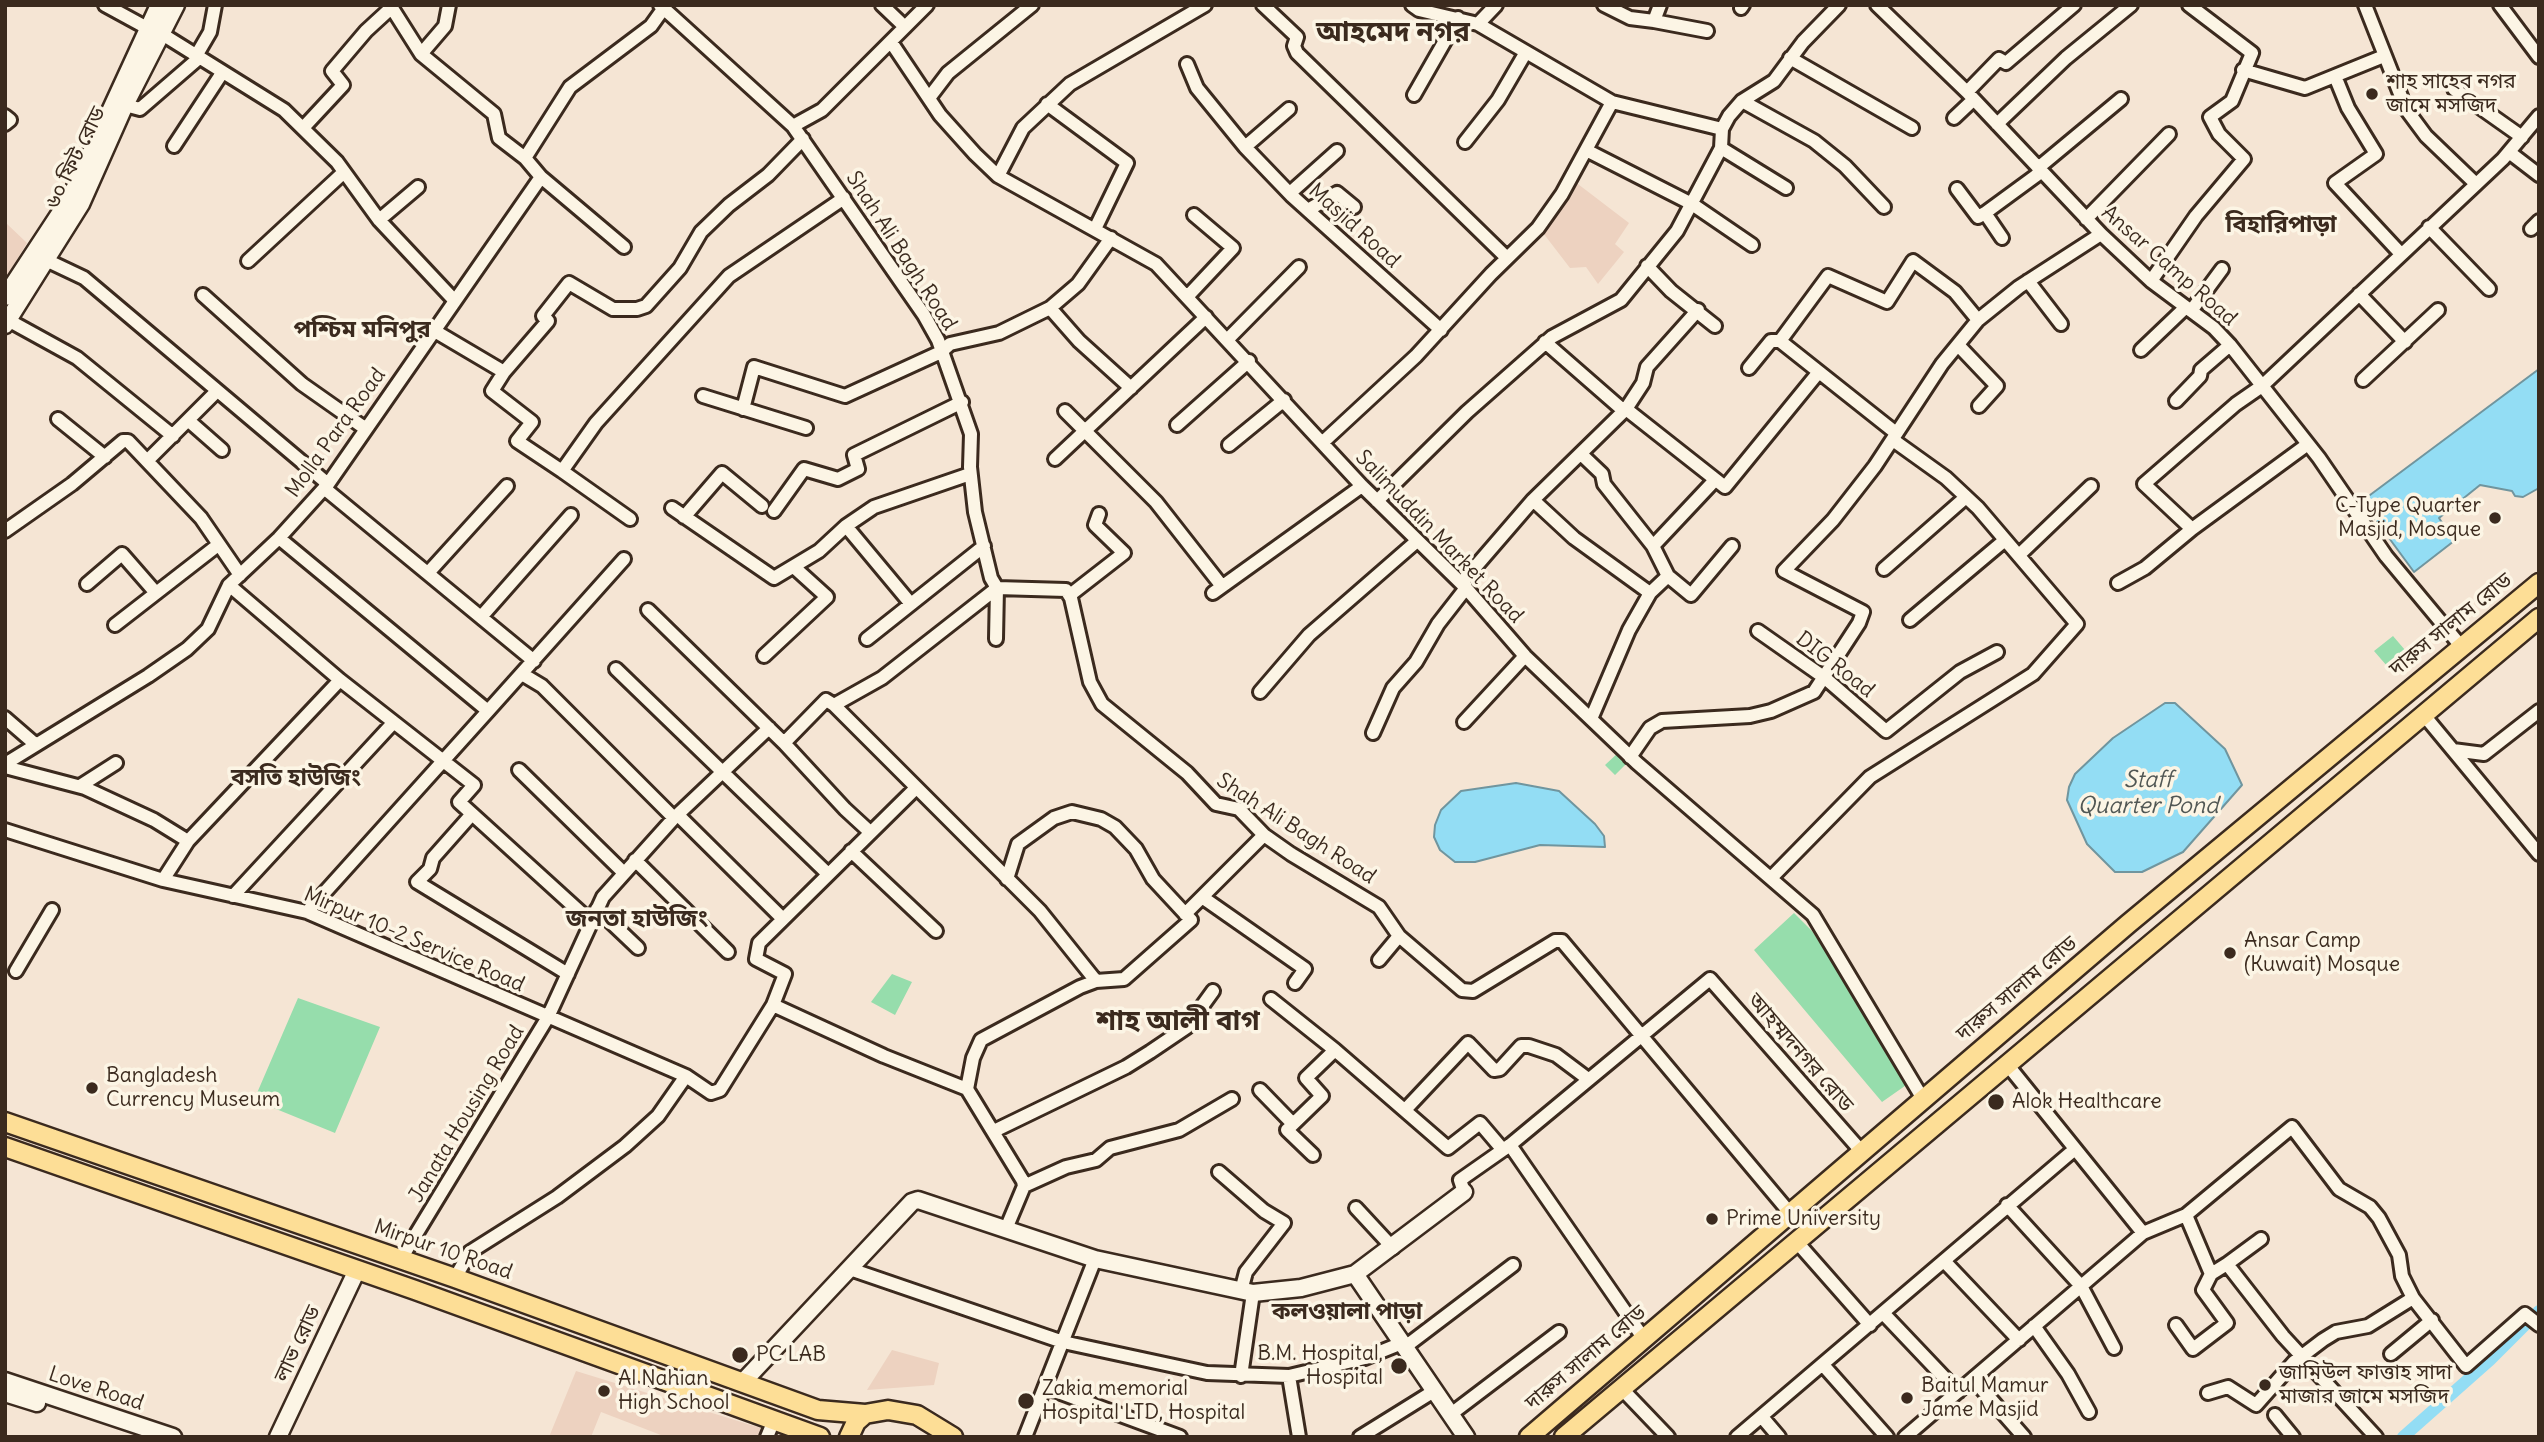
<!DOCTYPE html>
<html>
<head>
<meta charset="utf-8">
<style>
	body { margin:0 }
	#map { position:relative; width:2544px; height:1442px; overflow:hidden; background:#f5e5d4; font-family:Delius,sans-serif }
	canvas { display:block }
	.frame { position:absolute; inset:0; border:7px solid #3b2a1e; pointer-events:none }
</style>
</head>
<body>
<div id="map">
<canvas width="2544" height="1442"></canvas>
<div class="frame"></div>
</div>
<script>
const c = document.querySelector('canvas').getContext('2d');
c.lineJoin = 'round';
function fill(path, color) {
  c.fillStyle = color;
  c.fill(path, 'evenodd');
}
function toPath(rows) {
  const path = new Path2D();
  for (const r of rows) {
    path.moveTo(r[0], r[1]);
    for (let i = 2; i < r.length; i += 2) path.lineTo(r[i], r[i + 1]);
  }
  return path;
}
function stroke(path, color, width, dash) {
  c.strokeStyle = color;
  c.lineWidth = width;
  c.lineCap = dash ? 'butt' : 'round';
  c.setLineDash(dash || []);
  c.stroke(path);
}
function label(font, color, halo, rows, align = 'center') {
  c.font = font + ' Delius,"Noto Sans Bengali",sans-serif';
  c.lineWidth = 7;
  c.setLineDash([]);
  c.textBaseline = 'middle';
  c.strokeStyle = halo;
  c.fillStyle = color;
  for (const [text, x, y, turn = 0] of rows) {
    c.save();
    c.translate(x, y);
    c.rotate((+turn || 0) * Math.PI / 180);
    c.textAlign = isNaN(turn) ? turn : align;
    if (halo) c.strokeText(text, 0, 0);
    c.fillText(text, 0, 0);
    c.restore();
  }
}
fill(toPath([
	[1574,181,1629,223,1615,244,1624,252,1598,284,1586,267,1570,268,1540,229],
	[5,222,27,243,5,279],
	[892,1350,939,1363,934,1385,867,1390],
	[576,1371,764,1429,761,1437,666,1437,601,1412,591,1437,549,1437]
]), '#edd2c0');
fill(toPath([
	[2393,636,2405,650,2387,666,2374,651],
	[1619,752,1629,761,1615,775,1605,765],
	[1794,913,1812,931,1912,1081,1882,1102,1754,950],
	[892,974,912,982,895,1015,871,1002],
	[298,998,380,1027,335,1133,254,1100]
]), '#96ddac');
const water = toPath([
	[2539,369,2539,488,2523,497,2515,496,2512,491,2480,485,2439,518,2454,541,2414,572,2364,504,2366,498,2539,369],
	[2165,703,2175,703,2225,749,2242,785,2183,852,2142,872,2115,872,2087,844,2067,800,2069,787,2075,774,2113,738,2165,703],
	[1516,783,1559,791,1595,824,1604,836,1605,847,1540,845,1475,862,1455,862,1440,850,1434,837,1435,825,1441,810,1461,791,1516,783]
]);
fill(water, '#93ddf4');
stroke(water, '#70959e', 2);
stroke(toPath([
	[2403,1437,2490,1360,2539,1311]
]), '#93ddf4', 12);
const street = toPath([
	[105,5,149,29],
	[390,5,421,54,494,114,499,138,525,158],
	[660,5,793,126,924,315,938,340,971,434,970,467,975,512,991,578,997,588,1066,590,1071,598,1090,682,1102,704,1187,773,1216,804,1239,809,1264,835,1291,854,1379,907,1399,936,1462,990,1473,991,1555,941,1562,941,1790,1213],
	[882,5,905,27],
	[1263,5,1297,37,1294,46,1297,53,1507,258],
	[1412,5,1419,10,1478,24,1612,102,1722,129],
	[1604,5,1630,18,1654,21],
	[1660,5,1654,21,1707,31],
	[1877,5,1967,92,2101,234,2151,281,2214,328,2230,345,2319,458,2386,556,2460,645],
	[2365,5,2406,109,2426,136,2475,183],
	[2500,5,2539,57],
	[1741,8,1743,5],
	[1478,24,1496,5],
	[162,34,284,110,337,162,379,220,454,300],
	[891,42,940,115,975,154,998,176,1156,264,1362,486,1466,588,1525,656,1637,763,1813,915,1923,1099],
	[421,54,445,26,449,5],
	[196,56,210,32,215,5],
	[1790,58,1912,128],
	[1187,64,1197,88,1245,147,1292,196,1441,330],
	[2243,70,2305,88,2384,56],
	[2335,76,2348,108,2376,154,2335,183,2401,254],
	[2454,89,2522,137],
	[1967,92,1999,59,2006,63,2074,5],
	[1414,95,1458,18],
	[929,98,948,73,1032,5],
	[1742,101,1814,141,1845,166,1884,207],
	[1047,104,1127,163,1095,229],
	[125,105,140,109,199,58],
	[5,116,10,120,5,124],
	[1954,118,1972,101],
	[1997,124,2066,58,2131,5],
	[793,126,822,110,927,5],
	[303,128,343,85,332,71,366,31,391,8],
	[1465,142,1498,100,1526,52],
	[174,146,222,73],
	[1245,147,1289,109],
	[1721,148,1786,188],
	[1586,150,1692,204,1752,245],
	[2509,152,2539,175],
	[2038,168,2121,99],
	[998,176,1023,128,1070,84,1205,5],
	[541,177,624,247],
	[1957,189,1978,217,1985,213,2002,238],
	[1290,193,1337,151],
	[1308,210,1337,193,1354,207],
	[1985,213,2041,172],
	[2086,219,2169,134],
	[379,220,418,187],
	[2429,227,2489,289],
	[2531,229,2539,221],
	[46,260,84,278,328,484],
	[248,261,343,173],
	[1647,266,1671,291,1715,326],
	[2028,281,2061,324],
	[2151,281,2196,216,2244,159,2219,134,2210,117,2232,101,2252,53,2189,5],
	[2359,294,2405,342],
	[203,295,302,384,366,429],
	[1187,297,1233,248,1194,215],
	[1050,308,1079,341,1131,388],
	[2191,311,2222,269],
	[8,320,77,358,173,436],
	[433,330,504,372,548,321,543,316,569,283,613,309,637,309,646,306,680,268,701,232,729,205,768,175,803,139],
	[1228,339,1299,267],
	[1545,342,1624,411],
	[1958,345,1997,386,1979,406],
	[2141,350,2186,307],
	[1749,368,1771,341,1780,341],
	[504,372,492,391,532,422,517,441,562,471],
	[2363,380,2438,310],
	[703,396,806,428],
	[2176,401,2200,376,2201,370,2230,345],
	[743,409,754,367,845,396,941,352,950,344,999,333,1050,308,1078,284,1111,238],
	[1626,409,1725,487,1818,373],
	[1065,411,1156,502,1221,585],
	[58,419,105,457],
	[189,421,222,450],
	[1177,425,1249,361],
	[1896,433,1780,341,1828,276,1887,302,1913,261,1955,292,1978,320],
	[1322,443,1416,356,1491,274,1538,228,1562,194,1612,102],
	[1229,445,1284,400],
	[1581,454,1602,474,1604,484,1653,546,1668,576,1691,595,1732,546],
	[1055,459,1206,317],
	[148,460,216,392],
	[324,488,534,661],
	[1533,500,1574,538,1650,593],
	[1377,501,1467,412,1552,337,1621,300,1677,231,1721,148,1722,129,1729,116,1742,101,1774,81,1803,42,1839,5],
	[672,508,774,578,819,551,846,526,874,507,970,474],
	[774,511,804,469,838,479,858,469,854,455,962,402],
	[684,517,722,473,762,506],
	[630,519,562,471,596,423,729,276,844,198],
	[846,526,911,604],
	[2192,529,2144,484,2236,404,2262,386,2503,159,2539,116],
	[5,531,72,484,123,441,128,441,201,518,240,575],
	[279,538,488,711,307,912],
	[1653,546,1715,480],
	[2019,555,2091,486],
	[1884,569,1966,497],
	[428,573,507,486],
	[2118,583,2145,568,2192,529,2308,444],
	[87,584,122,554,156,593],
	[229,585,340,680,474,785,459,802,590,921],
	[1213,593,1362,486],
	[1070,595,1124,553,1095,525,1099,514],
	[648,610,784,743,826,700,834,705,1040,911,1096,981],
	[481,617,571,515],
	[1910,620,2005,540],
	[115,625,218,545],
	[1758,631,1825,678,1886,731,1960,672,1997,652],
	[867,639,984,546],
	[996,639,997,588],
	[764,656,827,597,795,568],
	[616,669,828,874],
	[522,674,542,686,674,818],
	[1260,692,1309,635,1417,541],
	[834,705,882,678,997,588],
	[488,711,624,559],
	[2423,714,2539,854],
	[5,718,35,744],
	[1591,719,1629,630,1650,593,1668,576],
	[1464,722,1525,656],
	[1373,733,1393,688,1416,662,1438,624,1466,588,1464,580,1533,500,1626,409,1643,383,1647,367,1698,310],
	[784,743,845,809,870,832],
	[2453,750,2484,754,2539,711],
	[1630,757,1650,728,1662,721,1750,716,1771,711,1814,692,1859,623,1863,612,1784,571,1833,520,1875,466,1942,364,1978,320,2019,287,2101,234],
	[5,764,148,676,187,649,208,629,229,585,279,538,328,484,541,177,525,158,570,87,651,26,666,5],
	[5,767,85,788,154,820,188,841],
	[519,770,624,873],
	[80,786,116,763],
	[472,814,433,858,430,869,417,882,568,974],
	[678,815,783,919],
	[5,830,163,880,307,912,686,1076,711,1093,720,1090,773,1005,884,1056,967,1089,1023,1181,1024,1186,1006,1229],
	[851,851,936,931],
	[635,860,728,952],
	[1771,878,1870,777,2033,674,2077,624,1978,508,1946,478,1893,440],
	[163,880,188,841,340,680],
	[233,896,393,723],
	[1202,897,1305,969,1295,983],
	[597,909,638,948],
	[1185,914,1264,835],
	[1379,960,1399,936],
	[16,971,52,910],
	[1271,999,1335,1050],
	[773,1005,785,974,756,959,759,943,916,788],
	[2006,1063,2143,1233],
	[967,1089,973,1058,981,1040,1080,987,1096,981,1124,979,1191,920,1153,879,1136,849,1115,827,1101,819,1072,812,1054,818,1018,844,1007,879],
	[1260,1090,1293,1124],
	[1405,1110,1468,1043,1494,1070,1500,1069,1521,1046,1529,1046,1556,1055,1588,1079],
	[994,1131,1126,1067,1150,1052,1187,1027,1213,991],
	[1510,1145,1644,1339],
	[1313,1155,1287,1130,1322,1096,1306,1078,1335,1050,1448,1148,1480,1123,1503,1150],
	[1219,1172,1264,1211,1284,1223,1246,1272,1241,1291],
	[1024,1186,1066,1167,1096,1160,1110,1148,1179,1130,1232,1099],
	[1464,1192,1460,1180,1510,1145,1710,979,1862,1152],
	[2007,1205,2081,1286,2114,1348],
	[1356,1208,1393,1248],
	[2186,1215,2211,1274,2227,1264,2283,1336,2376,1437],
	[1796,1241,1870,1325],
	[401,1259,548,1017,603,897,674,818,769,728],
	[1945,1262,2019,1340],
	[2227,1264,2261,1239],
	[850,1269,1063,1342,1207,1373,1289,1376,1365,1358,1402,1343],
	[455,1278,470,1252,557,1197,625,1146,658,1116,686,1076],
	[1884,1314,1958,1392],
	[2176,1325,2193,1349,2227,1323,2203,1290,2211,1274],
	[2034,1326,2068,1374,2089,1412],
	[1405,1347,1513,1265],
	[2391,1354,2432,1320],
	[1824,1366,1887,1437],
	[1241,1376,1253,1293],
	[1289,1376,1299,1437],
	[1973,1379,2024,1437],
	[1045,1387,1180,1437],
	[1622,1389,1668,1437],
	[2208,1393,2228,1387,2256,1405,2294,1362,2323,1340,2336,1332,2368,1326,2413,1298],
	[1451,1414,1559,1332],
	[2275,1415,2293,1437],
	[1762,1417,1779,1437],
	[767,1437,774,1420],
	[1025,1437,1095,1259],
	[1360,1437,1434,1391],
	[1737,1437,2075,1149],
	[1905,1437,2143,1233,2186,1215,2292,1127,2339,1189,2370,1207,2379,1218,2399,1255,2402,1276,2413,1298,2466,1366,2525,1314,2539,1325]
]);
const secondary = toPath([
	[5,297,70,198,159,5],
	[5,325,81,204,125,105,176,5],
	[1355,1274,1466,1437],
	[5,1381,173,1437],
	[743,1382,912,1202,918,1200,1095,1259,1253,1293,1301,1288,1355,1274,1464,1192],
	[5,1393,37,1403],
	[278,1437,357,1270]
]);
const primary = toPath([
	[5,1122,455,1278,818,1410,865,1414],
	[5,1147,415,1290,820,1437],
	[849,1437,856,1422,865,1414,888,1410,917,1415,953,1437],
	[1529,1437,2128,924,2539,583],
	[1564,1437,2539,618]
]);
stroke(street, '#3b2a1e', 18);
stroke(secondary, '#3b2a1e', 21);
stroke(primary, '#3b2a1e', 23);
stroke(street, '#fcf5e5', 12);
stroke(secondary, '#fcf5e5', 16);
stroke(primary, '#fdde96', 18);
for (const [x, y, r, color] of [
	[2372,94,7,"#3b2a1e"],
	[2495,518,7,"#3b2a1e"],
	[2230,953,7,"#3b2a1e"],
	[92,1088,7,"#3b2a1e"],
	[1996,1102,9,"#3b2a1e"],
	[1712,1219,7,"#3b2a1e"],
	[740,1355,9,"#3b2a1e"],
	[1399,1366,9,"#3b2a1e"],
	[2265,1385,7,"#3b2a1e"],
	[604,1391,7,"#3b2a1e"],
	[1907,1398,7,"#3b2a1e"],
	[1026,1401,9,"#3b2a1e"]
]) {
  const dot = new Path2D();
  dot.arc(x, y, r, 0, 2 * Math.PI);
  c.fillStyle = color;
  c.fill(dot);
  stroke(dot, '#fcf5e5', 2.5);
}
label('21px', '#3b2a1e', '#fcf5e5', [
	["শাহ সাহেব নগর",2386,82],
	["জামে মসজিদ",2386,106],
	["C-Type Quarter",2481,506,"right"],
	["Masjid, Mosque",2481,530,"right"],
	["Ansar Camp",2244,941],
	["(Kuwait) Mosque",2244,965],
	["Bangladesh",106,1076],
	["Currency Museum",106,1100],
	["Alok Healthcare",2012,1102],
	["Prime University",1726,1219],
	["B.M. Hospital,",1383,1354,"right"],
	["Hospital",1383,1378,"right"],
	["PC LAB",756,1355],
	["জামিউল ফাত্তাহ সাদা",2279,1373],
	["মাজার জামে মসজিদ",2279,1397],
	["Al Nahian",618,1379],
	["High School",618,1403],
	["Baitul Mamur",1921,1386],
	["Jame Masjid",1921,1410],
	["Zakia memorial",1042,1389],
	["Hospital LTD, Hospital",1042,1413]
], 'left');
label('21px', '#3b2a1e', '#fcf5e5', [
	["৬০ ফিট রোড",76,158,-64],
	["Masjid Road",1354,226,42],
	["Shah Ali Bagh Road",901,251,57],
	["Ansar Camp Road",2169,266,41],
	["Molla Para Road",336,433,-54],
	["Salimuddin Market Road",1439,537,46],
	["দারুস সালাম রোড",2451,625,-39],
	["DIG Road",1835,665,38],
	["Shah Ali Bagh Road",1296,829,33],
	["Mirpur 10-2 Service Road",414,940,23],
	["দারুস সালাম রোড",2017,989,-40],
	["আহম্মদনগর রোড",1800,1053,49],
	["Janata Housing Road",467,1114,-59],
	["Mirpur 10 Road",443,1250,19],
	["লাভ রোড",298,1344,-65],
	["দারুস সালাম রোড",1586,1358,-40],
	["Love Road",96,1389,18]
]);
label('bold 23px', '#3b2a1e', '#fcf5e5', [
	["বসতি হাউজিং",296,778],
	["কলওয়ালা পাড়া",1347,1312]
]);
label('italic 23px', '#515754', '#fcf5e5', [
	["Staff",2148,780],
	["Quarter Pond",2148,806]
]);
label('bold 24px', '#3b2a1e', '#fcf5e5', [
	["বিহারিপাড়া",2281,225],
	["পশ্চিম মনিপুর",362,330],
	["জনতা হাউজিং",637,919]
]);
label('bold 28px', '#3b2a1e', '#fcf5e5', [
	["আহমেদ নগর",1393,33],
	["শাহ আলী বাগ",1178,1022]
]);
</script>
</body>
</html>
